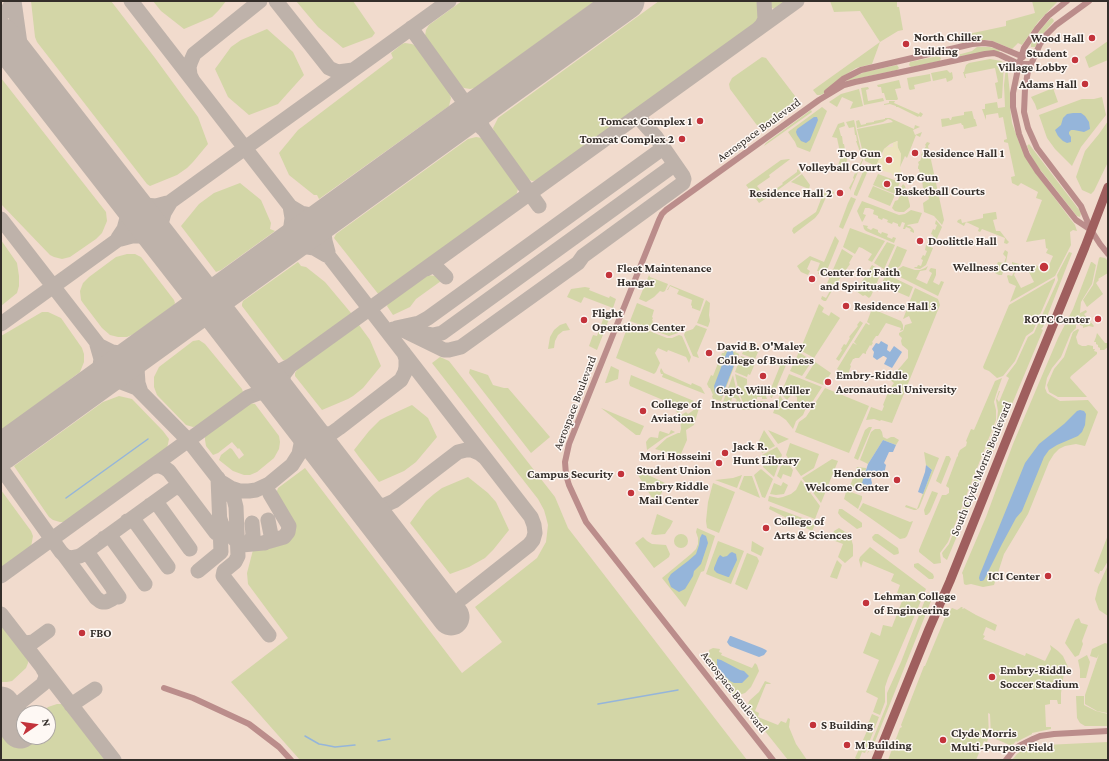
<!DOCTYPE html>
<html>
<head>
<meta charset="utf-8">
<style>
	body { margin:0 }
	#map { position:relative; width:1109px; height:761px; overflow:hidden; background:#f8e9df; font-family:"Crimson Pro",serif }
	canvas { display:block }
	.frame { position:absolute; inset:0; border:2px solid #342e2a; pointer-events:none }
	.north { position:absolute; left:16px; top:705px; width:40px; height:40px; box-sizing:border-box; background:#fef8f4; border:1px solid #ada7a3; border-radius:50%; rotate:77deg; font-size:11px; font-weight:700; line-height:16px; text-align:center; color:#342e2a }
	.north::after { content:''; display:block; margin:auto; width:14px; height:18px; background:#c3333b; clip-path:polygon(50% 0,100% 100%,50% 72%,0 100%) }
</style>
</head>
<body>
<div id="map">
<canvas width="1109" height="761"></canvas>
<div class="frame"></div>
<div class="north">N</div>
</div>
<script>
const c = document.querySelector('canvas').getContext('2d');
c.lineJoin = 'round';
function fill(path, color) {
  c.fillStyle = color;
  c.fill(path, 'evenodd');
}
function toPath(rows) {
  const path = new Path2D();
  for (const r of rows) {
    if (r.length === 3) {
      path.moveTo(r[0] + r[2], r[1]);
      path.arc(r[0], r[1], r[2], 0, 2 * Math.PI);
      continue;
    }
    path.moveTo(r[0], r[1]);
    for (let i = 2; i < r.length; i += 2) path.lineTo(r[i], r[i + 1]);
  }
  return path;
}
function stroke(path, color, width, dash) {
  c.strokeStyle = color;
  c.lineWidth = width;
  c.lineCap = dash ? 'butt' : 'round';
  c.setLineDash(dash || []);
  c.stroke(path);
}
function label(font, color, halo, rows, align = 'center') {
  c.font = font + ' "Crimson Pro",serif';
  c.lineWidth = 3;
  c.setLineDash([]);
  c.textBaseline = 'middle';
  c.strokeStyle = halo;
  c.fillStyle = color;
  for (const [text, x, y, turn = 0] of rows) {
    c.save();
    c.translate(x, y);
    c.rotate((+turn || 0) * Math.PI / 180);
    c.textAlign = isNaN(turn) ? turn : align;
    if (halo) c.strokeText(text, 0, 0);
    c.fillText(text, 0, 0);
    c.restore();
  }
}
fill(toPath([
	[1,1,1108,1,1108,760,1,760],
	[24,713,48,713,48,737,24,737]
]), '#f1dbcd');
fill(toPath([
	[31,1,111,1,155,58,198,117,208,144,193,162,187,168,177,175,150,186,147,184,37,42,35,37],
	[153,1,226,1,219,10,212,17,184,29,161,11],
	[296,1,353,1,375,33,372,37,343,48,318,27],
	[462,1,595,1,475,88,470,89,464,88,460,86,427,40,425,36,426,30,429,25],
	[659,1,759,1,760,17,758,22,755,25,540,180,532,181,526,178,495,135,493,128,498,118],
	[769,1,788,1,776,9,771,8,769,5],
	[830,1,906,1,897,2,897,7,899,7,903,30,898,31,880,42,872,64,856,68,840,78,823,94,820,95,817,95,813,90,880,42,860,11,834,12],
	[1032,1,1058,1,1038,22,1022,45,1018,43,1012,49,995,42,989,40,979,40,962,43,958,42,956,40,954,37,1006,26,1006,21,1035,13],
	[1051,18,1053,19,1054,21,1042,35,1035,47,1031,47,1031,44,1033,40,1041,29],
	[267,29,293,52,304,75,278,104,249,115,228,97,215,69,231,47,241,40],
	[1108,41,1108,60,1089,68,1085,57],
	[405,43,412,44,417,47,449,92,451,98,449,106,319,199,317,195,314,195,289,175,279,153,298,130,393,58,391,53,402,44],
	[977,47,990,47,1000,50,999,52,960,56,960,54,961,54,972,51],
	[938,56,941,58,940,61,911,67,909,65,910,62],
	[762,57,766,58,795,96,796,100,796,103,795,106,763,128,759,127,756,124,730,89,729,84,732,78],
	[990,59,1001,61,1004,63,1002,98,998,99,995,83,998,82,995,68,965,74,966,78,965,78,963,72,964,72,965,68,966,65,969,63],
	[897,65,899,68,897,70,846,81,851,78,865,72],
	[1007,66,1010,94,1010,107,1012,123,1020,145,1032,168,1075,225,1077,231,1073,230,1070,232,1071,245,1055,276,1010,302,1016,286,1009,283,1007,276,1008,275,1012,276,1017,266,1012,264,1012,262,1019,264,1014,275,1021,288,1034,282,1029,272,1033,264,1047,270,1053,256,1046,253,1048,249,1046,248,1045,239,1026,242,1042,200,1036,198,1038,192,1021,183,1018,186,1012,183,1011,177,1015,176,1008,143,1004,142,1004,140,1007,139,1003,117,999,118,998,113,986,115,986,120,982,109,985,109,985,104,997,102,998,108,1005,107,1004,85,1006,67],
	[947,70,950,73,952,72,953,78,952,80,947,82,946,78,933,81,931,73],
	[930,74,931,81,914,85,915,89,910,90,909,89,907,78],
	[1,78,106,212,107,221,102,233,96,239,70,257,62,259,54,257,50,255,1,204],
	[899,80,901,88,895,89,898,99,897,100,886,100,884,93,882,93,881,87,878,87,877,85],
	[868,87,869,89,866,90,868,101,883,98,884,101,864,105,861,88],
	[1053,88,1058,102,1037,110,1035,104,1031,97],
	[859,89,863,106,850,109,853,102,842,97,837,107,829,102,841,94],
	[1102,97,1106,115,1081,147,1072,166,1055,149,1047,138,1039,115,1082,99,1094,99],
	[889,101,895,101,894,103,919,114,920,112,923,114,921,117,919,116,918,117,898,107,896,107,896,106,890,104,884,105,884,104,889,103],
	[822,107,827,111,810,152,797,147,795,142,788,132],
	[811,110,812,112,764,146,766,143],
	[972,111,974,119,975,119,977,126,964,129,963,125,962,125,961,123,942,127,941,119,949,118,950,120,951,120,952,117,964,115,964,112],
	[885,118,890,118,914,129,915,125,920,127,913,130,915,135,922,132,920,137,916,135,907,158,905,156,900,167,901,154,898,148,897,141,890,144,884,149,876,166,865,161,857,129,893,122,891,120,888,119,883,122,857,128,856,121,859,120,861,125,866,124,866,123,874,122,874,121,885,119],
	[854,120,863,160,850,191,850,189,849,188,854,179,853,178,855,173,856,174,859,168,858,168,858,166,859,166,862,160,860,154,859,154,859,152,860,152,856,141,857,141,856,135,855,135,854,127,849,128,846,122],
	[1108,121,1108,162,1094,191,1091,194,1082,190,1076,177,1085,151,1099,134],
	[844,122,845,126,839,128,841,136,842,136,843,144,844,144,846,155,847,155,848,157,846,163,845,163,844,165,843,165,841,169,837,168,841,157,837,138,832,137,838,124],
	[476,137,482,138,486,141,516,183,518,189,516,196,513,199,385,292,379,295,334,238,336,234,468,139],
	[927,142,930,143,928,146,944,220,942,225,934,216,924,212,923,203,929,199,927,190,924,191,924,188,923,188,922,180,921,180,919,169,918,169,918,167,919,164,918,163,919,161,920,161,922,156,921,155,926,146,925,145],
	[1029,144,1080,211,1081,213,1080,217,1077,216,1076,215,1035,163,1030,153,1027,146],
	[789,159,790,160,789,160,769,175,770,177,757,186,765,196,772,192,773,194,759,203,746,185,781,160],
	[865,167,869,168,857,196,854,195,854,193],
	[798,169,801,173,774,193,773,191,783,184,782,183,797,172,797,170],
	[802,174,810,185,809,189,791,182],
	[878,174,900,182,895,194,873,185],
	[240,183,261,200,271,223,270,229,275,231,221,270,216,272,181,226,199,204,214,193],
	[903,184,905,186,910,205,910,207,904,212,899,212,895,211,892,208,895,201,898,200,901,193,900,189],
	[873,186,895,195,890,206,868,197],
	[828,189,834,192,832,197,827,195,819,213,815,218,794,234,792,231,793,228,816,212,823,194,827,192],
	[851,197,856,199,843,229,839,227,848,203],
	[862,201,899,215,905,214,911,210,922,213,918,223,907,225,908,226,910,226,913,229,914,231,914,233,910,231,911,229,906,227,905,229,903,229,905,223,902,222,900,227,898,226,898,224,893,222,892,224,887,222,888,220,883,218,882,220,878,218,878,216,873,214,874,210,869,208,865,208,863,214,866,215,863,221,862,222,857,211],
	[995,212,996,212,997,219,993,220,996,231,1000,231,1007,240,1009,242,1007,244,1004,243,1005,238,982,229,980,232,978,231,979,228,966,222,964,226,957,222,958,220,961,219,962,223,983,218,983,214],
	[936,220,942,227,934,245,927,243,929,239,931,240,933,235,931,234,933,229,935,230,937,225,935,224],
	[863,225,868,226,867,228,871,230,873,228,878,230,878,232,881,234,882,232,888,234,887,237,892,239,893,237,896,238,894,243,866,231,864,229],
	[850,228,885,241,872,262,868,260,872,254,862,248,859,247,855,254,843,247],
	[835,236,839,241,825,275,818,274,819,271,817,271,820,263,811,260,807,269,810,271,808,275,801,272,797,266,810,256,824,262],
	[1,240,17,263,19,276,19,286,17,293,1,306],
	[887,242,895,245,884,269,874,263],
	[926,245,933,248,926,265,920,269,914,268,915,267,917,267,918,265,921,266,923,260,921,259,923,255,925,256,927,251,925,250],
	[897,246,907,250,900,266,890,273,886,271],
	[842,249,853,256,849,263,850,264,834,287,826,301,824,301,821,299,822,296,826,298,830,291,825,288],
	[1005,250,1008,252,1006,262,1002,275,999,275,995,273,995,268,998,262,1004,263,1006,257,1003,254],
	[1069,252,1072,253,1043,327,1041,329,1043,330,947,560,943,557,942,553,949,544,997,421,998,411,996,400,999,391,1000,391,997,399,999,402,1009,378,1006,376,1016,363,1028,337,1034,333,1058,280,1057,275],
	[127,254,135,254,141,257,174,300,175,303,174,305,134,334,127,337,118,337,110,335,102,328,83,303,81,300,80,291,83,283,89,277,116,257],
	[1100,257,1105,258,1108,261,1108,273,1098,279,1099,280,1096,283,1103,294,1087,307,1083,300,1093,285,1099,258],
	[298,262,301,266,306,267,325,282,351,313,352,316,291,360,286,361,283,360,242,306,242,304,243,301],
	[1091,262,1092,262,1096,265,1092,284,1081,302,1079,322,1076,322,1076,328,1071,333,1061,357,1052,368,1047,378,1045,388,1047,393,1060,401,1088,400,1098,412,1085,446,1076,444,1065,446,1059,449,1054,454,1049,462,1028,514,1004,554,994,585,983,587,971,584,966,585,964,584,963,576,963,575,962,573,986,517,1013,444,1058,338,1073,309],
	[872,265,882,271,871,296,869,298,865,295,863,296,856,291],
	[903,266,915,270,920,270,925,268,928,266,926,270,920,271,916,279,927,284,932,273,929,271,930,269,931,268,936,269,936,275,933,282,939,285,941,281,944,282,938,296,892,273],
	[886,274,913,287,909,297,881,285],
	[427,275,436,276,441,281,416,299,410,307,393,315,387,306,389,302],
	[649,275,650,277,668,284,665,291,663,292,660,291,654,297,646,302,639,299],
	[1055,278,1055,280,1033,331,1026,336,1015,361,1003,376,997,378,989,371,984,369,983,367,1009,305],
	[670,285,704,299,700,311,692,308,692,306,691,305,692,300,677,294,679,290,670,286,668,290,667,290],
	[585,287,590,288,589,290,609,298,610,296,616,299,613,308,584,297,581,303,567,297,571,289],
	[915,288,938,299,940,305,892,423,881,420,880,421,874,419,866,420,871,407,882,411,884,406,883,405,890,387,891,387,894,383,889,379,889,375,897,371,908,358,908,350,902,345,901,341,902,338,899,335,899,333,903,331,905,325,912,323,909,316,903,319],
	[706,300,710,303,709,315,710,321,708,327,697,323],
	[637,303,654,310,652,317,653,318,652,320,653,321,650,329,630,321],
	[819,304,824,308,822,312,829,316,831,312,840,318,814,358,800,350],
	[873,306,875,307,875,310,901,321,903,325,903,330,900,331,901,328,886,323,878,336,876,336,872,342,873,343,871,346,870,345,866,352,866,354,863,353,859,358,855,358,854,359,853,359,850,365,851,366,847,377,837,373,839,370,837,369,853,343,857,345,854,342,866,323,869,325,870,324,867,322],
	[1086,310,1087,312,1084,314,1094,326,1093,327,1089,326,1083,328,1083,326,1080,325,1080,313],
	[606,311,611,314,597,350,589,346,593,335,597,336],
	[42,312,48,312,61,318,82,348,84,354,84,362,80,372,1,431,1,336],
	[860,321,863,323,839,361,836,359,842,350,841,349,844,344,846,345,850,338,849,337,858,326,857,325],
	[566,323,570,330,563,331,558,335,555,341,554,348,548,349,550,337,554,330,560,325],
	[629,323,667,338,672,338,679,335,682,336,691,357,689,363,686,357,668,350,667,352,658,348,655,353,660,363,656,372,654,374,616,358],
	[656,323,654,328,667,333,670,326,675,324,678,327,679,329,678,333,669,336,652,330,654,324],
	[358,324,359,325,370,340,381,366,363,388,353,396,348,399,322,410,295,376,295,373,299,367],
	[696,325,707,329,697,353,699,358,693,356,684,335,685,332,693,329],
	[1078,329,1079,330,1076,337,1078,344,1082,346,1086,346,1088,345,1093,346,1093,349,1095,349,1094,351,1097,352,1097,354,1071,376,1070,378,1087,397,1058,397,1049,392,1047,385,1054,369,1064,357,1073,332],
	[1097,333,1105,343,1108,343,1108,347,1104,350,1100,350,1100,348,1098,347,1098,345,1096,344,1096,342,1094,342,1096,337],
	[199,340,205,344,242,389,243,392,237,399,204,423,198,426,193,427,186,425,157,395,154,387,154,377,159,367,193,341],
	[729,346,736,349,735,352,739,354,721,401,713,399,712,396,713,395,710,388,709,388,707,384,711,375,713,376,722,353,724,353,727,347],
	[745,347,758,352,755,359,742,354],
	[799,352,812,361,802,376,790,371],
	[741,356,756,361,750,375,748,374,747,377,735,372],
	[440,357,449,361,555,497,568,528,747,760,300,760,231,682,288,638,248,584,247,573,253,550,280,544,287,540,293,535,294,528,294,523,277,494,277,491,278,488,305,468,462,673,502,642,475,607,537,558,546,542,548,525,546,517,544,510,538,499,432,363],
	[775,359,785,363,786,365,772,398,771,398,769,393,780,366,773,363],
	[815,362,831,373,823,385,805,378],
	[611,366,619,370,618,379,607,383,605,383],
	[661,368,664,373,691,385,692,383,701,387,705,394,662,377,663,374,661,374,660,371],
	[470,369,488,375,493,385,504,388,508,388,550,437,531,453,469,373],
	[735,374,747,379,747,383,746,387,765,394,767,399,762,399,762,397,757,397,757,399,743,403,739,392],
	[789,374,822,387,811,404,808,403,807,401,801,404,797,404,797,397,792,394,787,400,784,397,781,393],
	[631,375,694,401,678,413,676,411,677,406,630,386,629,383],
	[733,375,737,393,742,403,736,407,733,406,737,400,735,398,732,398,730,405,723,402],
	[1002,378,996,395,994,402,996,410,996,420,948,542,940,553,941,563,934,564,919,552,919,550,942,495,946,495,949,493,949,488,946,486,957,457,958,456,958,454,960,450,966,446,967,442,966,441,971,429,974,430,995,381],
	[825,388,869,406,849,453,795,432,799,422,806,417],
	[780,395,784,402,791,406,801,407,806,408,803,415,796,421,793,429,786,420,779,415,773,413],
	[119,396,132,399,163,431,169,439,168,444,166,451,66,522,60,522,53,520,49,517,14,466,103,402],
	[759,401,766,401,770,403,767,410,755,409,744,410,738,408,752,402],
	[250,403,255,404,279,436,280,442,279,449,274,458,257,472,250,475,244,475,233,471,219,460,221,455,230,448,232,449,239,459,244,455,239,448,238,449,232,442,218,453,213,455,206,446,205,440,205,437,210,431,246,405],
	[412,405,428,418,437,437,416,462,404,471,379,482,359,457,354,450,369,431,380,420,388,416],
	[698,407,699,408,694,425,686,430,687,440,680,456,655,449,667,438,678,433,680,433,681,429,680,416,686,412,688,414],
	[601,408,644,426,640,435,636,435],
	[869,427,872,427,858,460,854,458,865,430],
	[875,429,880,429,882,432,883,437,887,439,891,437,894,437,899,440,896,445,883,440,868,464,860,460,871,432],
	[671,430,675,432,665,437,647,450,646,442,649,438,651,437,658,438,659,432,660,431,669,434],
	[764,430,775,446,762,453,759,441],
	[768,430,789,439,778,444],
	[790,443,819,454,814,468,801,476,786,455],
	[777,447,782,455,774,477,763,467,764,462,762,455],
	[924,452,939,458,919,508,916,510,914,510,905,507,906,505,917,509,932,470,926,465],
	[946,456,949,456,951,459,941,484,936,481],
	[784,458,793,470,791,477,783,474,781,479,777,476],
	[832,459,838,461,821,503,802,478],
	[857,467,866,468,865,486,870,489,870,490,875,492,866,491,850,486],
	[761,469,773,479,765,498,762,497,754,475],
	[640,471,665,483,657,506,638,475],
	[742,475,737,488,715,480,733,478],
	[744,476,752,476,760,498,739,489],
	[468,477,488,493,496,502,509,530,493,550,485,558,469,567,450,574,410,523,426,501,434,494,442,488],
	[801,480,820,506,815,519,768,501,769,496,778,498,783,497,791,494,796,490],
	[783,482,788,485,784,494,776,495,770,494,774,483,781,486],
	[713,483,735,492,719,533,707,528,706,521,708,502],
	[1,490,31,531,33,536,31,547,1,569],
	[848,491,862,496,862,499,858,509,844,499,846,492],
	[932,491,938,493,930,512,927,515,925,515,924,510],
	[863,503,910,522,913,521,907,536,905,538,900,539,859,510],
	[770,506,816,523,812,531,769,509],
	[839,509,842,509,861,522,862,523,862,527,857,529,841,517,838,513],
	[657,514,673,521,670,527,667,531,665,534,655,535,651,534],
	[697,528,715,536,704,571,701,572,686,606,685,607,662,578,691,554,696,549,698,544,698,538,696,532],
	[839,528,850,535,853,545,853,556,845,563,838,557,843,544,830,539,834,531],
	[875,534,878,534,898,548,899,553,898,554,894,555,873,540,872,537],
	[681,541,7],
	[1108,535,1108,561,1102,571,1100,571,1099,574,1094,571],
	[643,537,647,541,652,544,666,545,670,554,669,557,654,568,635,543],
	[718,541,744,551,731,584,706,574],
	[752,541,764,548,761,556,751,551],
	[870,547,926,589,888,678,885,687,885,702,880,715,873,712,878,698,866,692,879,660,863,653,871,632,880,636,883,625,892,627,904,596,897,593,900,585,891,581,894,574,863,561,861,568,859,560,860,557],
	[747,553,757,557,759,561,747,590,735,584],
	[837,560,842,565,837,579,830,577],
	[918,563,933,574,934,577,933,579,929,579,914,567,914,564],
	[1108,565,1108,616,1099,610,1095,599,1098,587],
	[928,592,931,596,933,596,874,744,867,754,887,704,887,693,901,662],
	[961,607,963,607,962,608,963,609,964,608,976,615,997,625,995,631,986,627,983,635,985,636,983,639,1025,656,1026,653,1045,661,1051,649,1050,645,1058,651,1063,656,1068,667,1063,668,1063,670,1056,670,1055,673,1064,673,1061,693,1061,704,1058,704,1057,700,1050,700,1050,704,1045,705,1046,727,1051,727,1051,729,1032,733,1032,734,1022,739,1017,742,1016,741,1012,746,991,737,990,714,988,713,989,736,987,742,984,741,976,760,888,760,900,728,902,727,901,725,924,666,925,666,947,613,952,608,957,610,960,608],
	[1079,618,1081,623,1088,625,1082,641,1083,644,1079,655,1075,657,1065,643,1075,620],
	[1,622,28,658,28,663,26,668,12,681,7,682,1,682],
	[1105,643,1108,644,1108,652,1105,651,1108,652,1107,713,1097,711,1085,704,1085,695,1099,654,1105,651,1099,654,1097,658,1090,656,1092,649],
	[713,648,720,649,719,652,722,653,721,655,752,668,755,663,757,665,759,671,751,687,745,693,739,695,734,695,729,692,716,675,716,673,714,673,705,659,705,655,706,653,709,653,709,650],
	[1087,655,1090,662,1086,678,1080,678,1080,670,1078,660],
	[765,681,770,683,771,684,766,684,755,711,759,713,758,717,778,725,781,721,786,723,788,718,790,719,789,727,796,744,807,760,788,760,749,711,748,704,749,701,759,692],
	[1076,696,1084,696,1084,705,1096,711,1108,714,1108,726,1085,726,1080,723,1077,718],
	[57,704,62,704,65,706,70,715,106,760,1,760,1,728,9,737,24,726,24,737,48,737,48,713,42,713,48,707],
	[872,714,879,717,865,753,862,752,859,760,855,758,867,731,866,729],
	[1035,742,1038,748,1045,745,1108,742,1108,760,1012,760,1017,754]
]), '#d3d6a7');
fill(toPath([
	[898,141,897,146,901,154,900,167,902,175,902,177,898,179,895,178,891,173,883,171,876,166,880,157,883,157,884,149,887,147,893,147,893,143]
]), '#ece3bd');
fill(toPath([
	[1073,113,1081,113,1085,116,1089,122,1090,129,1084,132,1074,130,1071,130,1069,132,1069,134,1071,137,1071,142,1067,143,1063,141,1058,136,1055,130,1061,125,1063,118,1067,114],
	[814,117,817,117,818,120,810,140,806,143,801,141,797,135,796,132,797,129],
	[881,341,888,345,887,350,890,352,894,346,902,352,892,368,884,364,887,358,884,356,883,356,877,360,873,357,874,352,872,349,876,343,879,344],
	[728,349,733,351,734,358,736,360,722,396,715,393,714,386],
	[1080,410,1084,411,1086,414,1085,425,1082,432,1078,436,1057,445,1049,450,1044,457,1022,511,1016,518,1002,544,984,580,982,581,980,581,979,578,980,574,1025,463,1039,444,1064,424,1077,411],
	[883,440,896,445,893,452,889,452,884,463,886,465,883,479,879,475,872,475,871,479,872,483,870,489,862,483,866,470,868,464],
	[926,465,932,470,923,494,918,492,925,472],
	[702,534,706,536,708,543,701,564,694,571,693,576,685,589,679,592,671,587,668,579,671,574,688,561,696,554,699,545,700,538],
	[732,552,736,554,737,560,729,577,728,577,717,573,714,570,714,568,718,558,720,555,723,557,727,556,730,553],
	[730,636,731,636,762,648,766,650,767,651,764,655,759,657,730,646,729,645,727,642],
	[717,659,721,660,740,670,744,671,749,676,742,683,734,683,730,681,719,670,717,665]
]), '#95b5da');
stroke(toPath([
	[66,498,148,439],
	[598,704,678,690],
	[305,736,319,744,325,745,335,747,355,745],
	[378,741,390,739]
]), '#95b5da', 1.5);
stroke(toPath([
	[14,1,23,65],
	[131,1,531,517,534,525,535,533,533,540,529,545,462,598],
	[276,1,329,68,338,72,353,70],
	[1,14,8,10,13,1],
	[411,28,539,206],
	[758,29,762,25,765,19,764,1],
	[193,81,190,75,189,67,191,61,194,54,260,1],
	[450,127,461,122,469,121,477,123,483,129],
	[483,128,480,121,481,112,484,106,494,96],
	[123,194,133,201,144,205,156,206,167,203],
	[291,207,301,213,317,216,326,216,332,213],
	[1,219,115,366,188,440,234,499,236,507,238,556,235,562,224,571,223,576,269,635],
	[118,238,124,229,127,218,127,208,123,194],
	[121,239,132,236,142,236,153,240,165,248],
	[166,249,162,238,161,224,164,213,170,203],
	[279,251,292,246,302,246,314,248,326,255],
	[280,251,287,244,289,240,292,218,290,206],
	[328,252,325,241,324,233,326,223,332,213],
	[426,269,432,266,436,267,446,277],
	[1,324,449,1],
	[396,328,419,323,428,318,659,151,661,148,660,144],
	[393,329,403,330,444,350,449,350,461,347,578,263,583,256,683,183,684,179,683,176,656,137,640,119,637,117,635,118],
	[417,332,433,335,442,333,670,168,672,164,672,161],
	[100,346,112,352,126,354,139,351,153,343],
	[255,364,261,368,273,372,282,370,290,366,797,1],
	[88,391,100,384,110,381,121,382,134,387],
	[141,392,138,383,137,368,142,356,150,346],
	[80,395,92,384,99,372,101,359,97,345],
	[286,404,281,393,281,384,284,374,290,366],
	[304,428,316,433,322,435,332,433,339,428,401,380,405,372,406,367,406,359,404,353],
	[1,468,61,552,65,556,70,558,80,556,174,488,179,487,183,490],
	[150,468,156,466,160,466,165,468,169,471,216,533],
	[223,483,231,488,240,491,249,491,256,490,269,484,292,465,299,454,302,439,300,428,294,414],
	[353,490,367,503,377,506,385,505,394,501,458,452,466,450,472,450,479,453,484,457],
	[150,505,155,504,159,506,190,549],
	[220,519,222,525,237,542,242,545,263,543,284,537,288,532,289,526,270,494],
	[127,521,132,521,136,523,168,567],
	[104,538,109,537,113,540,145,584],
	[265,543,270,539,271,535,268,520],
	[239,546,246,544,251,540,253,535,252,523],
	[64,555,96,598,100,601,102,602,106,602,112,599,115,595,113,589],
	[81,555,85,554,90,556,119,597],
	[198,571,221,552,218,478],
	[1,576,248,397,259,393,268,393,278,397,286,404],
	[1,614,114,760],
	[22,641,26,643,33,642,48,631],
	[71,705,95,689],
	[7,713,43,684,46,677,45,672,43,669]
]), '#beb2aa', 15);
stroke(toPath([
	[1,36,208,302,451,617],
	[1,452,626,1],
	[1,705,20,730]
]), '#beb2aa', 37);
stroke(toPath([
	[1067,1,1048,16,1037,29,1024,48,1019,64,1013,93,1013,107,1019,134,1027,155,1038,172,1076,220,1091,230],
	[1089,1,1056,25,1046,35,1040,44,1028,71,1025,89,1024,112,1028,128,1037,148,1081,206,1091,230,1100,244,1108,254],
	[827,92,843,79,861,70,972,44,984,43,992,44,1021,56,1023,57],
	[164,688,193,698,249,724,279,747,291,760],
	[773,760,586,522,569,485,566,475,565,462,569,444,659,220,662,214,666,210,819,100,844,85,855,82,985,54,994,53,1000,55,1019,64,1030,64],
	[1006,760,1013,751,1019,746,1033,739,1040,736,1054,734,1108,731]
]), '#bb8d8b', 6);
stroke(toPath([
	[876,760,929,629,950,581,1028,386,1085,247,1108,187]
]), '#9f5f5e', 9);
for (const [x, y, r, color] of [
	[1092,38,4,"#c3333b"],
	[906,44,4,"#c3333b"],
	[1075,60,4,"#c3333b"],
	[1085,84,4,"#c3333b"],
	[700,121,4,"#c3333b"],
	[682,139,4,"#c3333b"],
	[915,153,4,"#c3333b"],
	[889,160,4,"#c3333b"],
	[887,184,4,"#c3333b"],
	[840,193,4,"#c3333b"],
	[920,241,4,"#c3333b"],
	[1044,267,5,"#c3333b"],
	[609,275,4,"#c3333b"],
	[812,279,4,"#c3333b"],
	[846,306,4,"#c3333b"],
	[1098,319,4,"#c3333b"],
	[584,320,4,"#c3333b"],
	[709,353,4,"#c3333b"],
	[763,376,4,"#c3333b"],
	[828,382,4,"#c3333b"],
	[643,411,4,"#c3333b"],
	[725,453,4,"#c3333b"],
	[719,463,4,"#c3333b"],
	[621,474,4,"#c3333b"],
	[897,480,4,"#c3333b"],
	[631,493,4,"#c3333b"],
	[766,528,4,"#c3333b"],
	[1048,576,4,"#c3333b"],
	[866,603,4,"#c3333b"],
	[82,633,4,"#c3333b"],
	[992,677,4,"#c3333b"],
	[813,725,4,"#c3333b"],
	[943,740,4,"#c3333b"],
	[847,745,4,"#c3333b"]
]) {
  const dot = new Path2D();
  dot.arc(x, y, r, 0, 2 * Math.PI);
  c.fillStyle = color;
  c.fill(dot);
  stroke(dot, '#fef8f4', 1.5);
}
label('bold 12px', '#342e2a', '#fef8f4', [
	["North Chiller",914,37],
	["Building",914,51],
	["Wood Hall",1084,38,"right"],
	["Student",1067,53,"right"],
	["Village Lobby",1067,67,"right"],
	["Adams Hall",1077,84,"right"],
	["Tomcat Complex 1",692,121,"right"],
	["Tomcat Complex 2",674,139,"right"],
	["Top Gun",881,153,"right"],
	["Volleyball Court",881,167,"right"],
	["Residence Hall 1",923,153],
	["Top Gun",895,177],
	["Basketball Courts",895,191],
	["Residence Hall 2",832,193,"right"],
	["Doolittle Hall",928,241],
	["Wellness Center",1035,267,"right"],
	["Fleet Maintenance",617,268],
	["Hangar",617,282],
	["Center for Faith",820,272],
	["and Spirituality",820,286],
	["Residence Hall 3",854,306],
	["Flight",592,313],
	["Operations Center",592,327],
	["ROTC Center",1090,319,"right"],
	["David B. O'Maley",717,346],
	["College of Business",717,360],
	["Embry-Riddle",836,375],
	["Aeronautical University",836,389],
	["Capt. Willie Miller",763,390,"center"],
	["Instructional Center",763,404,"center"],
	["College of",651,404],
	["Aviation",651,418],
	["Jack R.",733,446],
	["Hunt Library",733,460],
	["Mori Hosseini",711,456,"right"],
	["Student Union",711,470,"right"],
	["Henderson",889,473,"right"],
	["Welcome Center",889,487,"right"],
	["Campus Security",613,474,"right"],
	["Embry Riddle",639,486],
	["Mail Center",639,500],
	["College of",774,521],
	["Arts & Sciences",774,535],
	["ICI Center",1040,576,"right"],
	["Lehman College",874,596],
	["of Engineering",874,610],
	["FBO",90,633],
	["Embry-Riddle",1000,670],
	["Soccer Stadium",1000,684],
	["S Building",821,725],
	["Clyde Morris",951,733],
	["Multi-Purpose Field",951,747],
	["M Building",855,745]
], 'left');
label('12px', '#342e2a', '#fef8f4', [
	["Aerospace Boulevard",759,130,-36],
	["Aerospace Boulevard",575,403,-69],
	["South Clyde Morris Boulevard",981,469,-68],
	["Aerospace Boulevard",734,692,52]
]);
</script>
</body>
</html>
